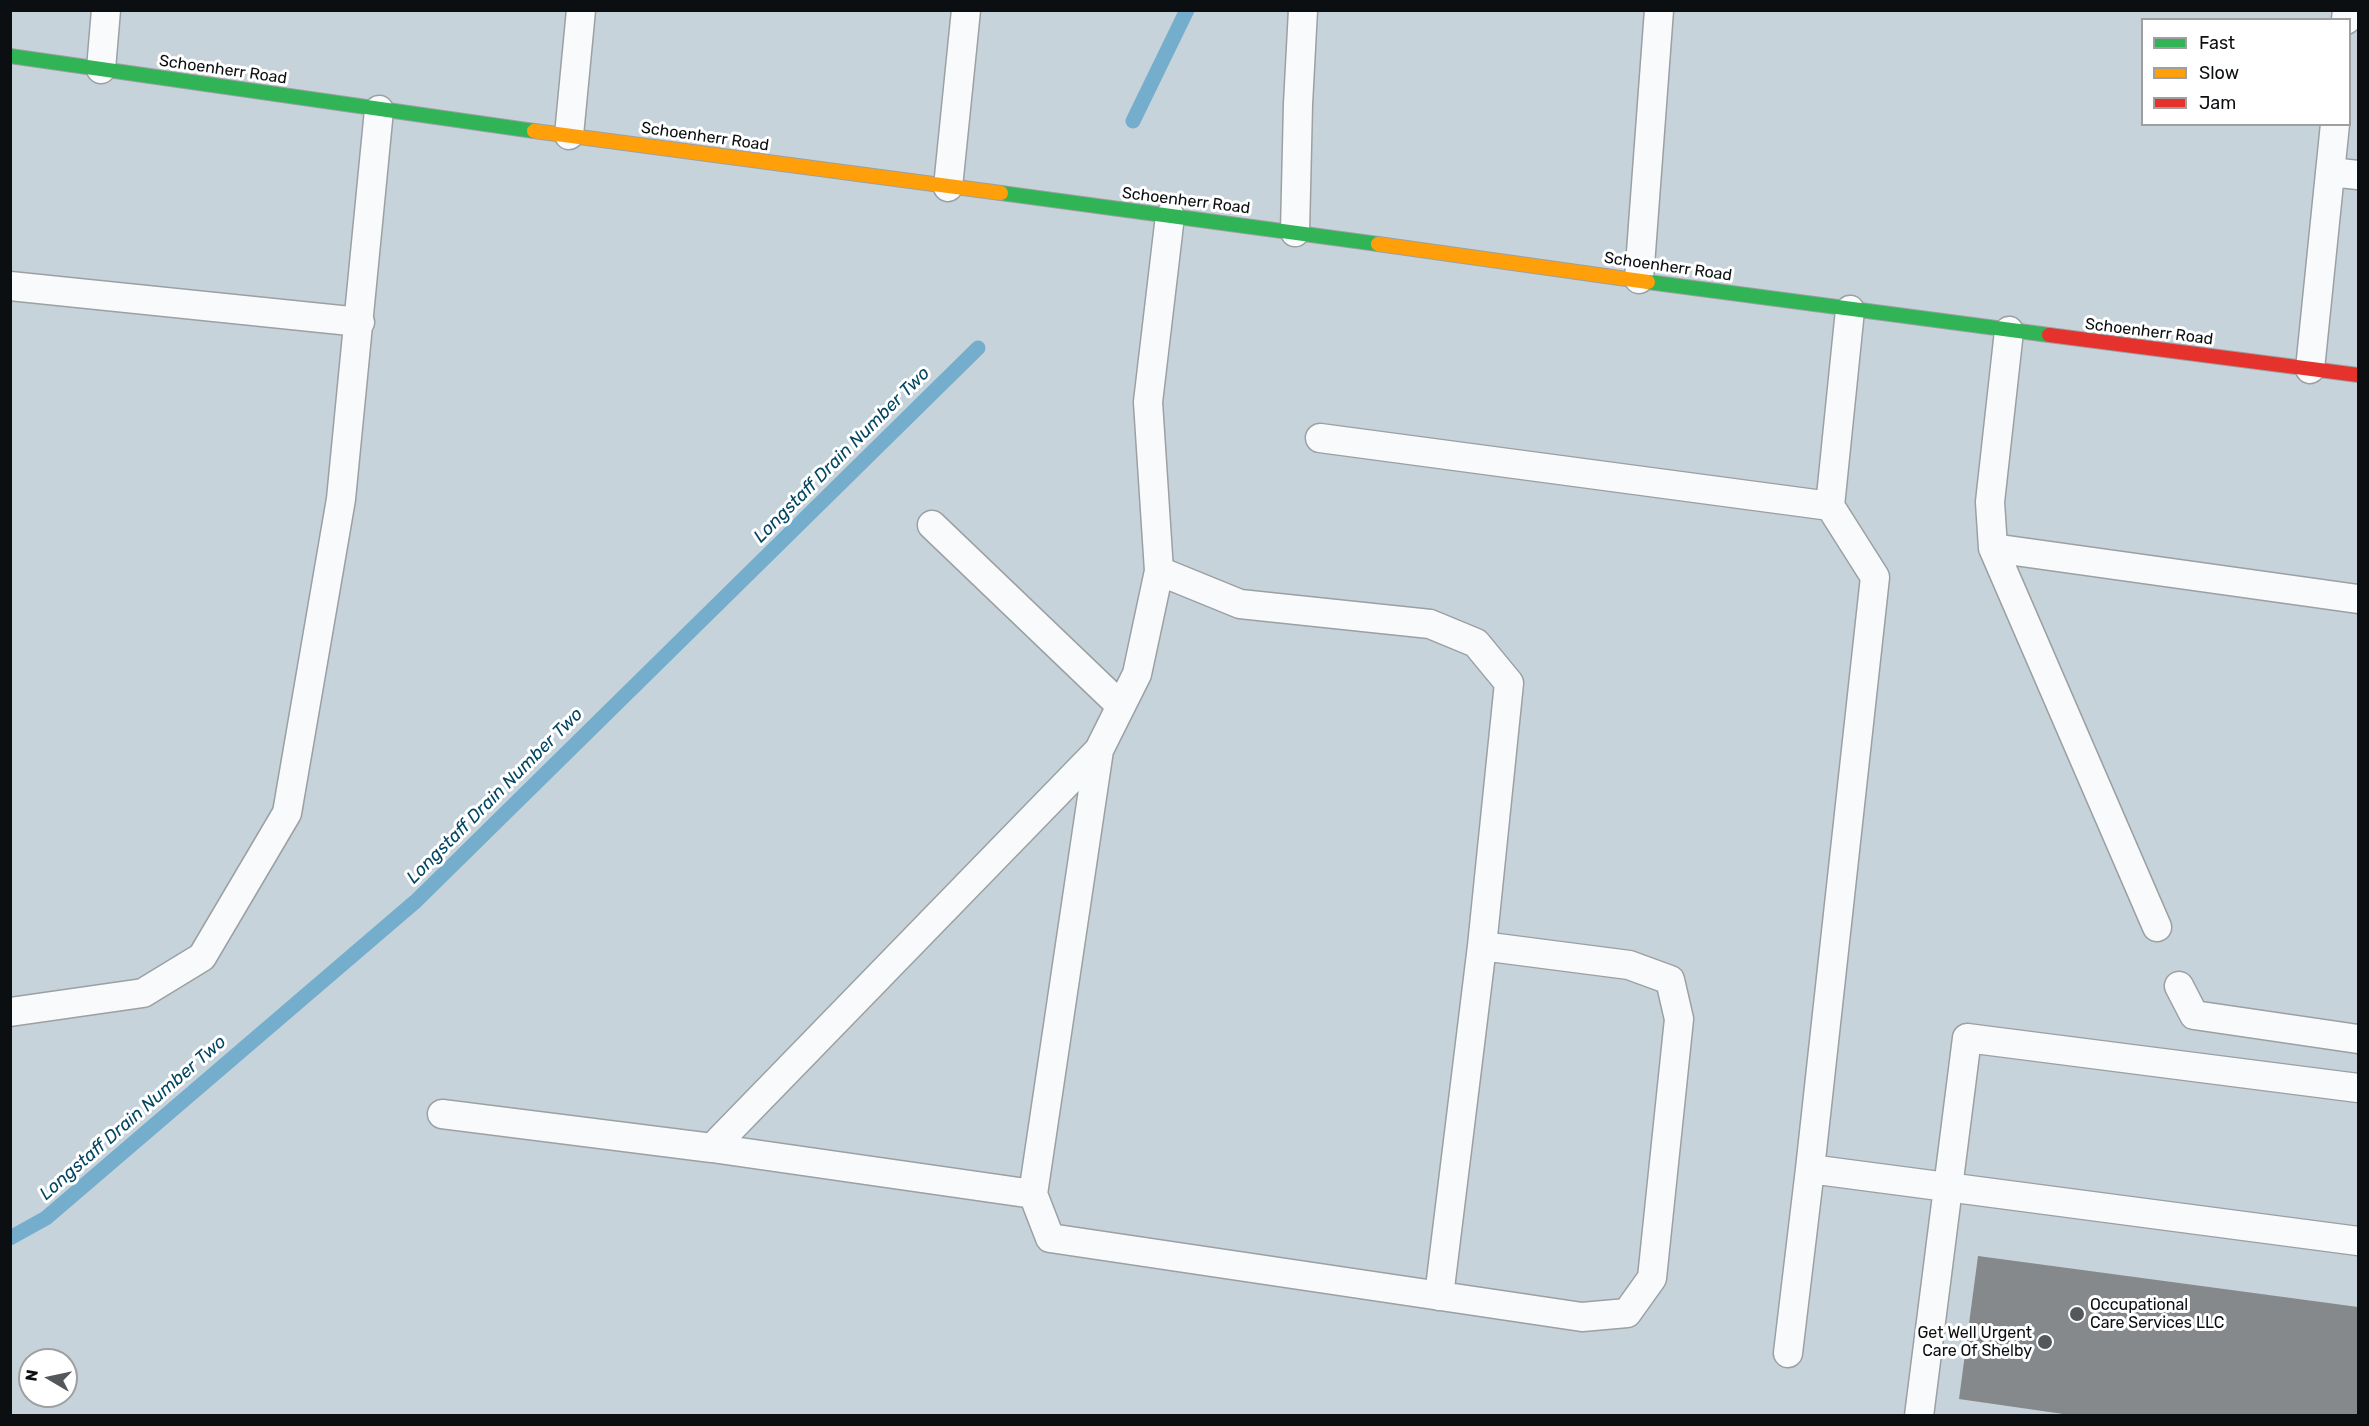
<!DOCTYPE html>
<html>
<head>
<meta charset="utf-8">
<style>
	body { margin:0 }
	#map { position:relative; width:2369px; height:1426px; overflow:hidden; background:#dae0e4; font-family:Rubik,sans-serif }
	canvas { display:block }
	.frame { position:absolute; inset:0; border:12px solid #0c0f11; pointer-events:none }
	.legend { position:absolute; left:2141px; top:18px; width:210px; height:108px; box-sizing:border-box; background:#fff; border:2px solid #9e9fa0; margin:0; padding:8px 10px; list-style:none; font-size:18px; color:#0c0f11 }
	.legend li { display:flex; align-items:center; gap:12px; height:30px }
	.legend b { width:30px; border:2px solid #9e9fa0 }
	.north { position:absolute; left:18px; top:1348px; width:60px; height:60px; box-sizing:border-box; background:#fff; border:2px solid #9e9fa0; border-radius:50%; rotate:279deg; font-size:16px; font-weight:700; line-height:24px; text-align:center; color:#0c0f11 }
	.north::after { content:''; display:block; margin:auto; width:21px; height:27px; background:#54585b; clip-path:polygon(50% 0,100% 100%,50% 72%,0 100%) }
</style>
</head>
<body>
<div id="map">
<canvas width="2369" height="1426"></canvas>
<div class="frame"></div>
<ul class="legend">
<li><b style="height:8px;background:#30b455"></b>Fast</li>
<li><b style="height:8px;background:#ff9f0a"></b>Slow</li>
<li><b style="height:8px;background:#e5322d"></b>Jam</li>
</ul>
<div class="north">N</div>
</div>
<script>
const c = document.querySelector('canvas').getContext('2d');
c.lineJoin = 'round';
function fill(path, color) {
  c.fillStyle = color;
  c.fill(path, 'evenodd');
}
function toPath(rows) {
  const path = new Path2D();
  for (const r of rows) {
    path.moveTo(r[0], r[1]);
    for (let i = 2; i < r.length; i += 2) path.lineTo(r[i], r[i + 1]);
  }
  return path;
}
function stroke(path, color, width, dash) {
  c.strokeStyle = color;
  c.lineWidth = width;
  c.lineCap = dash ? 'butt' : 'round';
  c.setLineDash(dash || []);
  c.stroke(path);
}
function label(font, color, halo, rows, align = 'center') {
  c.font = font + ' Rubik,sans-serif';
  c.lineWidth = 6;
  c.setLineDash([]);
  c.textBaseline = 'middle';
  c.strokeStyle = halo;
  c.fillStyle = color;
  for (const [text, x, y, turn = 0] of rows) {
    c.save();
    c.translate(x, y);
    c.rotate((+turn || 0) * Math.PI / 180);
    c.textAlign = isNaN(turn) ? turn : align;
    if (halo) c.strokeText(text, 0, 0);
    c.fillText(text, 0, 0);
    c.restore();
  }
}
fill(toPath([
	[11,11,2358,11,2358,1415,11,1415],
	[2142,20,2350,20,2350,124,2142,124],
	[30,1360,66,1360,66,1396,30,1396]
]), '#c7d3da');
stroke(toPath([
	[1133,121,1187,10],
	[10,1238,46,1218,416,901,978,348]
]), '#74aecc', 15);
fill(toPath([
	[1978,1256,2358,1307,2358,1416,2077,1416,1959,1399]
]), '#85898c');
const lane = toPath([
	[2346,20,2347,10],
	[101,69,106,10],
	[569,135,581,10],
	[2330,172,2358,175],
	[948,187,966,10],
	[1295,232,1298,104,1303,10],
	[1639,279,1659,10],
	[10,286,360,322],
	[1850,310,1830,506,1875,577,1810,1169,2358,1241],
	[2009,331,1990,502,1993,548,2157,927],
	[2310,369,2335,124],
	[1320,438,1830,506],
	[932,525,1121,706],
	[1993,548,2358,599],
	[2179,986,2194,1015,2358,1039],
	[10,1012,143,993,202,957,287,813,341,499,379,110],
	[442,1114,712,1148,1099,750,1137,674,1159,571,1148,402,1170,216],
	[712,1148,1033,1194,1099,750],
	[1033,1194,1050,1238,1582,1317,1627,1313,1652,1278,1679,1019,1670,980,1629,965,1482,946,1509,683,1476,643,1430,624,1240,604,1159,571],
	[1439,1296,1482,946],
	[1788,1353,1810,1169],
	[1919,1416,1967,1038,2358,1088]
]);
const fast = toPath([
	[10,56,534,131],
	[1001,193,1378,244],
	[1648,282,2049,335]
]);
const slow = toPath([
	[534,131,1001,193],
	[1378,244,1648,282]
]);
const jam = toPath([
	[2049,335,2358,375]
]);
stroke(lane, '#9ba0a3', 31);
stroke(fast, '#9ba0a3', 16);
stroke(slow, '#9ba0a3', 16);
stroke(jam, '#9ba0a3', 16);
stroke(lane, '#f9fafb', 28);
stroke(fast, '#30b455', 14);
stroke(slow, '#ff9f0a', 14);
stroke(jam, '#e5322d', 14);
for (const [x, y, r, color] of [
	[2077,1314,8,"#54585b"],
	[2045,1342,8,"#54585b"]
]) {
  const dot = new Path2D();
  dot.arc(x, y, r, 0, 2 * Math.PI);
  c.fillStyle = color;
  c.fill(dot);
  stroke(dot, '#fff', 2);
}
label('16px', '#0c0f11', '#fff', [
	["Schoenherr Road",223,70,8],
	["Schoenherr Road",705,137,8],
	["Schoenherr Road",1186,201,7],
	["Schoenherr Road",1668,267,8],
	["Schoenherr Road",2149,332,7]
]);
label('16px', '#0c0f11', '#fff', [
	["Occupational",2090,1305],
	["Care Services LLC",2090,1323],
	["Get Well Urgent",2032,1333,"right"],
	["Care Of Shelby",2032,1351,"right"]
], 'left');
label('italic 18px', '#024663', '#fff', [
	["Longstaff Drain Number Two",842,455,-45],
	["Longstaff Drain Number Two",495,796,-45],
	["Longstaff Drain Number Two",133,1118,-41]
]);
</script>
</body>
</html>
